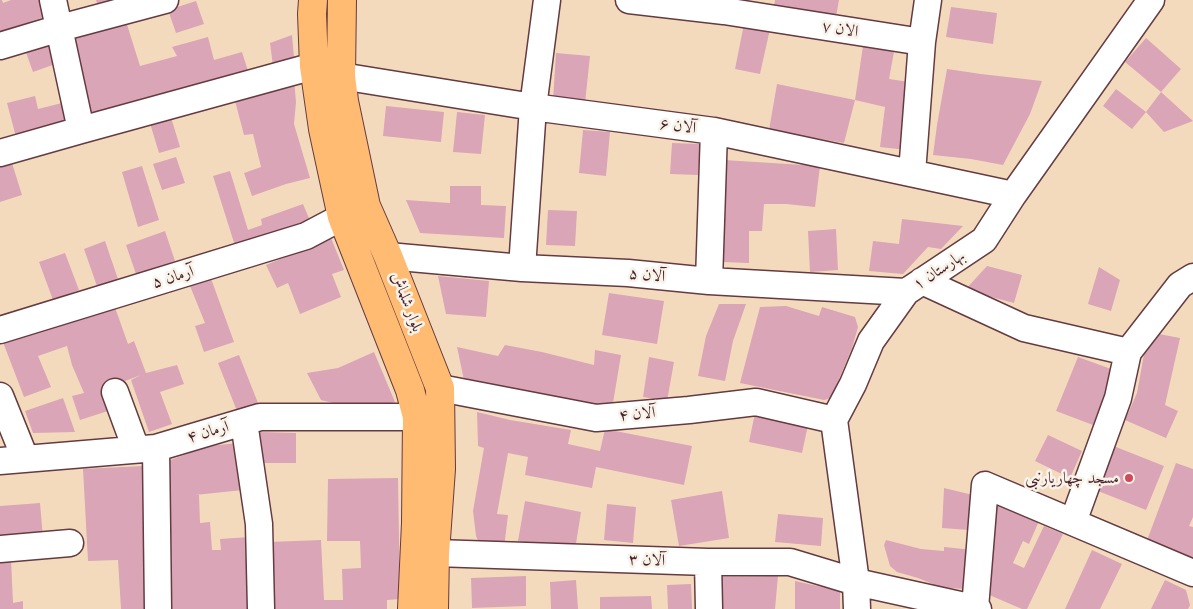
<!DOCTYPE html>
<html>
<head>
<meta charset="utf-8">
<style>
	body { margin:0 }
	canvas { display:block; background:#f4dabd }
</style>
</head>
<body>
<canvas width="1193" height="609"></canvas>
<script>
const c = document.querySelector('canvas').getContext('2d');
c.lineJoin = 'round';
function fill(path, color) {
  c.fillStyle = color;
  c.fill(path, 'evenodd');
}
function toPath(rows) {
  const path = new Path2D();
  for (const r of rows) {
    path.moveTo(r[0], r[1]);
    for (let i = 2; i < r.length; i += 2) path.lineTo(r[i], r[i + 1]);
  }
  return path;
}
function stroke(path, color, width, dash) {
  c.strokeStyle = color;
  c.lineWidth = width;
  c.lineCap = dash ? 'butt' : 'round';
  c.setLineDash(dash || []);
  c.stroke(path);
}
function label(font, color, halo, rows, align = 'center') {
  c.font = font + ' "Libre Caslon Text",Amiri,serif';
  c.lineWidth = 5;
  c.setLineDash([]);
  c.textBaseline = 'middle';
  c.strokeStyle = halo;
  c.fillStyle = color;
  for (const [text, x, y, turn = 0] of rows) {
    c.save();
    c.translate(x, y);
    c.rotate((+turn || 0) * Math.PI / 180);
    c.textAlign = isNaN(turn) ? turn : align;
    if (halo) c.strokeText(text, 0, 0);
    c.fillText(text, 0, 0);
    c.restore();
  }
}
fill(toPath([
	[0,0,2,0,3,3,11,0,39,0,44,17,0,32],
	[96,0,116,0,98,6],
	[775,0,839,0,836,17,774,6],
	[196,1,204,24,176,33,168,10],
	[951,7,997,13,993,44,946,37],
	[125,18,140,66,177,56,172,47,208,37,214,60,242,52,249,74,91,121,67,34],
	[744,24,770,29,760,74,735,69],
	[292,35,294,58,273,66,270,43],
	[53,37,61,62,33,72,24,47],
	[1146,38,1181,69,1161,92,1193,121,1164,132,1146,112,1161,92,1125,62],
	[863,46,894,52,889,79,916,83,907,150,880,147,885,107,855,100],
	[556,53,590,56,585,103,553,100],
	[947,69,981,74,1042,81,1030,114,1003,165,971,159,933,155,937,125],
	[294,79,296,102,294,124,310,178,286,184,252,196,244,173,261,167,253,134,244,135,234,97],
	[777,84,855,100,844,143,769,130],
	[1116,89,1146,112,1132,129,1103,106],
	[35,96,38,109,62,103,68,124,16,137,7,103],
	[386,106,444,112,441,142,383,136],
	[457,112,485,115,481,154,453,152],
	[170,114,180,147,159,153,149,120],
	[583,130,610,132,606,176,579,173],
	[672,143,700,144,698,175,670,174],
	[176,157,185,183,162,190,153,164],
	[11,160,22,195,0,202,0,164],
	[724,160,820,166,815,207,786,204,764,204,762,231,749,231,749,263,722,262],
	[142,166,159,220,138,227,122,172],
	[230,171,248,230,262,225,261,219,303,204,311,223,236,249,213,176],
	[450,186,481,186,481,205,506,206,504,238,420,233,406,200,450,203],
	[548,210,577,211,575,246,546,245],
	[902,219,963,226,941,249,928,247,903,274,869,271,873,241,899,244],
	[836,229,838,270,810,272,808,231],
	[165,231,175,261,136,274,126,245],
	[331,238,344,270,332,274,341,297,300,314,288,283,277,288,266,265],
	[105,241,119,282,98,289,84,249],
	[65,253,79,290,53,300,39,262],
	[987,266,1022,275,1014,303,965,290],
	[1099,267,1120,280,1111,311,1088,304],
	[209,273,234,342,204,352,195,326,205,323,188,281],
	[438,276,489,281,486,317,446,314],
	[609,293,664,301,657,344,602,335],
	[112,299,128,344,134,341,146,373,177,365,184,384,160,392,172,424,149,432,131,380,141,375,109,387,114,409,80,420,72,396,84,393,72,365,67,346,38,356,51,387,24,397,1,337],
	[719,304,746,304,733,341,725,381,698,376,706,336],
	[786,306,819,316,822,307,855,317,858,327,852,348,831,398,824,400,740,383,760,307],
	[1148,332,1180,338,1165,405,1178,411,1166,438,1125,420,1137,393],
	[505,345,542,352,594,365,595,350,621,355,612,409,464,380,457,347,498,356],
	[374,352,395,402,382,406,350,407,321,400,307,373,338,368],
	[239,355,258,403,237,411,218,363],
	[649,357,674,362,667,401,643,397],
	[1078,357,1114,370,1093,425,1056,411],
	[63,398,75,432,33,433,25,411],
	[477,412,510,420,571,430,568,444,600,451,605,429,692,446,684,485,596,467,592,488,525,475,528,457,508,453,497,514,508,515,504,548,480,545,476,536,473,511,484,448,478,446],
	[755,413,808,425,802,453,749,442],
	[259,432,296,433,296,463,259,463],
	[1048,435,1082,451,1070,478,1035,461],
	[239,443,243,490,195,495,199,495,200,523,210,522,212,550,221,550,220,539,249,537,252,609,169,609,160,464,208,446],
	[1111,445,1164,466,1146,510,1093,489],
	[1176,463,1193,469,1193,517,1189,526,1193,527,1193,560,1146,543],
	[143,466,148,558,143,559,145,591,150,609,121,609,118,560,88,561,83,469],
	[398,478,400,599,387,600,387,609,271,609,269,542,321,540,324,600,343,600,342,569,361,568,360,541,327,541,328,479],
	[944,488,973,495,969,530,942,528],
	[722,491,729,538,679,546,671,500],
	[525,501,581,512,575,550,518,541],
	[40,503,43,538,0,541,0,506],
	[991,503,1039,521,1029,544,1023,541,1013,563,1024,568,1044,526,1063,534,1027,609,1022,609,987,594],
	[607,504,636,507,633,543,604,540],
	[778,514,823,518,821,546,775,542],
	[886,540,921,549,944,551,944,547,974,550,964,589,940,587,918,578,897,572,890,566,884,545],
	[1092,550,1122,564,1100,609,1065,609],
	[11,559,13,603,23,601,23,609,0,609,0,560],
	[526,576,526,606,472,608,471,578],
	[778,576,775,609,718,609,718,577],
	[576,580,578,609,551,609,550,582],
	[1165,580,1186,590,1190,605,1188,609,1151,609],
	[795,581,840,591,840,609,795,609],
	[691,584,692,609,668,609,667,585],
	[651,596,652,609,600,609,600,597]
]), '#daa5b7');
const minor = toPath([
	[53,0,81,130],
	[629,0,724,11,922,42,912,173],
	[922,42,928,0],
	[0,46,60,28,165,0],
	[341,76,533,107,714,131,1013,195],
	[0,153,81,130,314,66],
	[388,256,522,268,628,273,709,281,906,292],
	[522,268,533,107,547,0],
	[709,281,714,131],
	[922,281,1024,328,1128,352,1118,398,1073,522],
	[0,330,306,236,342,217],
	[1128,352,1180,285,1193,277],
	[440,388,596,418,689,410,756,402,834,420],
	[115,392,136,449],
	[0,396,25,458],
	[244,422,259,524,261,609],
	[156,448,158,609],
	[0,461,156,448,260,417,417,417],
	[0,549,70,543],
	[435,553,708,562,790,562,856,582,978,609],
	[708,562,709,609],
	[975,608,985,485,1193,573],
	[857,609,856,582,834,420,853,384,871,341,906,292,984,240,1013,195,1151,0]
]);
const major = toPath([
	[313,0,312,14,314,66,323,129,342,217,410,390,417,417,416,523,412,609],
	[342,0,341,76,344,101,366,206,388,256,440,388,441,469,435,553,434,609]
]);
stroke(minor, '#643b41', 29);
stroke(major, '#643b41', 30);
stroke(minor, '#fff', 26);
stroke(major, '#ffbb71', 28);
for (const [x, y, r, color] of [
	[1129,478,5,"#d1495b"]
]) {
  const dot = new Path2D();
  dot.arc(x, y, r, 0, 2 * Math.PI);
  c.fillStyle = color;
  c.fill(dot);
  stroke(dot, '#f7f3e8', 2);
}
label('16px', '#4a1f2b', '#f7f3e8', [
	["الان ۷",840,29,9],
	["آلان ۶",678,126,7],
	["بهارستان ۱",939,270,-33],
	["آلان ۵",647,275,5],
	["آرمان ۵",173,277,-17],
	["بلوار شلماش",407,302,69],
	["آلان ۴",637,414,-5],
	["آرمان ۴",208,432,-16],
	["آلان ۳",647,560,2]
]);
label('16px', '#4a1f2b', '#f7f3e8', [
	["مسجد چهاریارنبی",1119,478]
], 'right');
</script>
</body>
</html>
